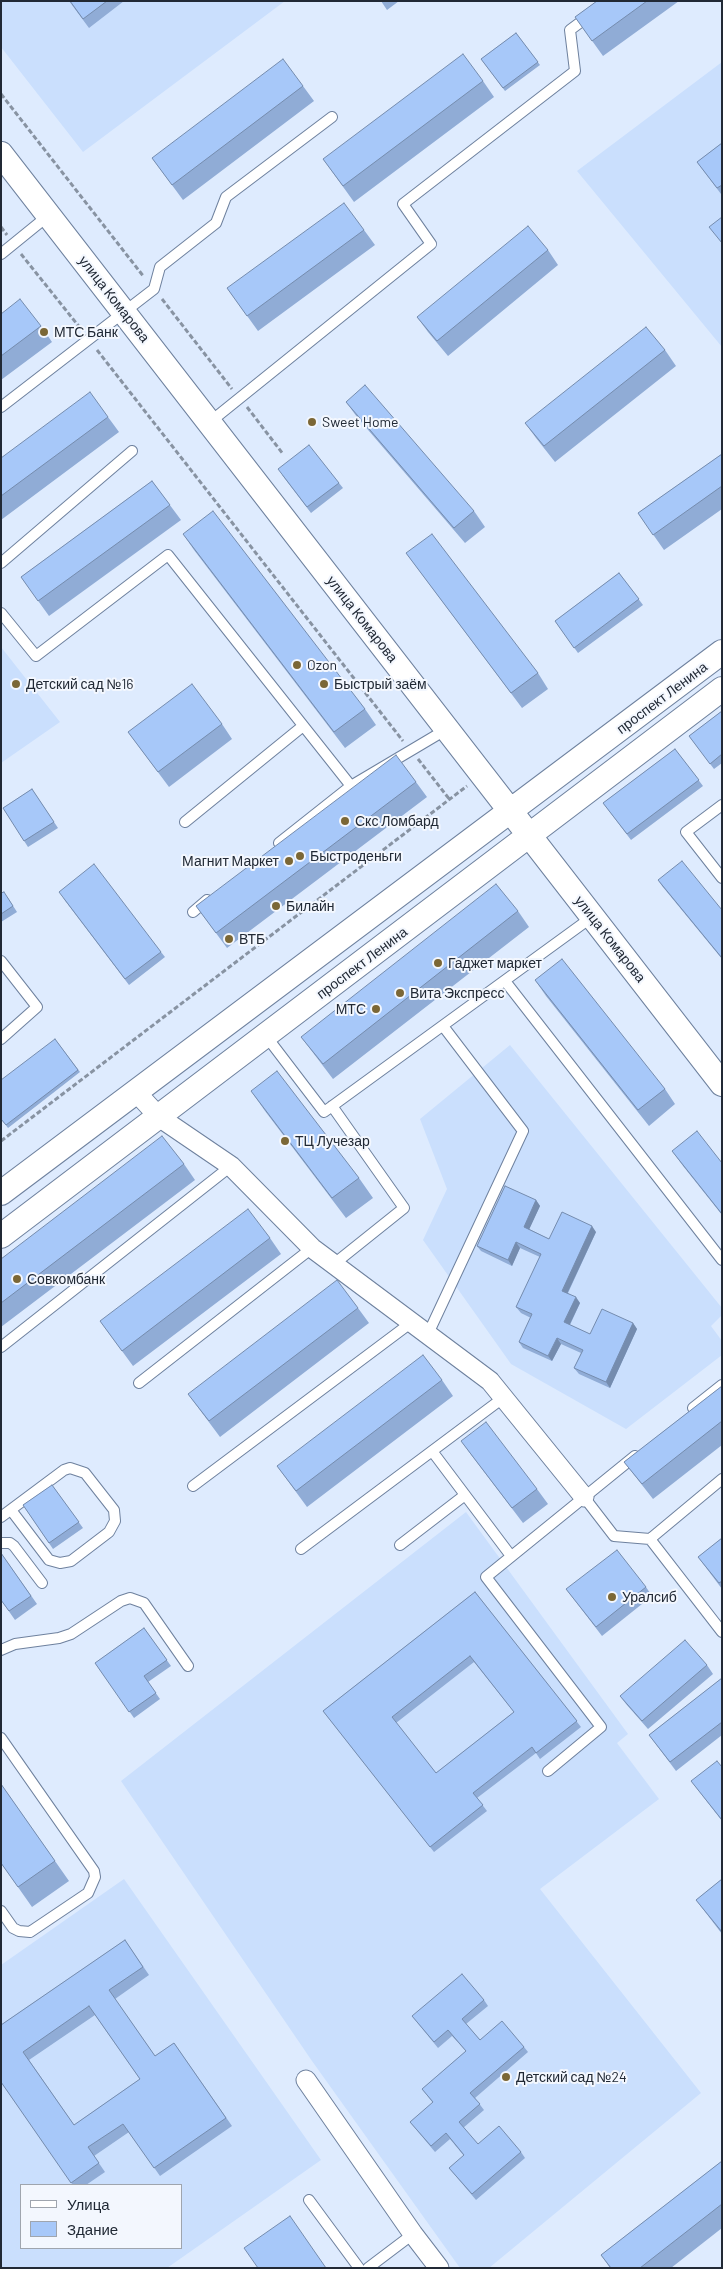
<!DOCTYPE html>
<html>
<head>
<meta charset="utf-8">
<style>
	body { margin:0 }
	#map { position:relative; width:723px; height:2269px; overflow:hidden; background:#deebfe; font-family:Barlow,sans-serif }
	canvas { display:block }
	.frame { position:absolute; inset:0; border:2px solid #212935; pointer-events:none }
	.legend { position:absolute; left:20px; top:2184px; width:162px; height:65px; box-sizing:border-box; background:#f3f7fe; border:1px solid #9fa5ae; margin:0; padding:6px 9px; list-style:none; font-size:15px; color:#212935 }
	.legend li { display:flex; align-items:center; gap:10px; height:25px }
	.legend b { width:25px; border:1px solid #9fa5ae }
</style>
</head>
<body>
<div id="map">
<canvas width="723" height="2269"></canvas>
<div class="frame"></div>
<ul class="legend">
<li><b style="height:6px;background:#fff"></b>Улица</li>
<li><b style="height:14px;background:#a7c8f9"></b>Здание</li>
</ul>
</div>
<script>
const c = document.querySelector('canvas').getContext('2d');
c.lineJoin = 'round';
function fill(path, color) {
  c.fillStyle = color;
  c.fill(path, 'evenodd');
}
function toPath(rows) {
  const path = new Path2D();
  for (const r of rows) {
    path.moveTo(r[0], r[1]);
    for (let i = 2; i < r.length; i += 2) path.lineTo(r[i], r[i + 1]);
  }
  return path;
}
function stroke(path, color, width, dash) {
  c.strokeStyle = color;
  c.lineWidth = width;
  c.lineCap = dash ? 'butt' : 'round';
  c.setLineDash(dash || []);
  c.stroke(path);
}
function label(font, color, halo, rows, align = 'center') {
  c.font = font + ' Barlow,sans-serif';
  c.lineWidth = 4;
  c.setLineDash([]);
  c.textBaseline = 'middle';
  c.strokeStyle = halo;
  c.fillStyle = color;
  for (const [text, x, y, turn = 0] of rows) {
    c.save();
    c.translate(x, y);
    c.rotate((+turn || 0) * Math.PI / 180);
    c.textAlign = isNaN(turn) ? turn : align;
    if (halo) c.strokeText(text, 0, 0);
    c.fillText(text, 0, 0);
    c.restore();
  }
}
fill(toPath([
	[1,1,285,1,83,152,1,47],
	[722,62,722,347,577,171],
	[1,647,60,722,1,763],
	[510,1045,722,1308,722,1315,711,1326,722,1341,722,1355,626,1429,511,1364,423,1240,447,1189,420,1119],
	[466,1512,628,1734,617,1743,659,1799,540,1889,701,2093,489,2268,460,2268,312,2061,121,1781],
	[124,1879,321,2160,167,2268,1,2268,1,1965],
	[21,2185,181,2185,181,2248,21,2248]
]), '#cadffd');
const service = toPath([
	[1,254,49,215],
	[1,407,154,289,160,267,216,223,226,197,332,117],
	[210,422,431,244,403,204,575,71,570,30,609,1],
	[1,563,132,451],
	[1,613,36,656,168,555,351,786,447,729],
	[722,805,686,832,722,878],
	[185,822,303,726],
	[279,843,351,786],
	[193,912,207,900],
	[1,961,37,1007,1,1039],
	[505,981,722,1260],
	[266,1036,324,1112,592,917],
	[332,1106,404,1208,334,1264],
	[428,1334,523,1131,443,1026],
	[1,1347,231,1166],
	[139,1383,312,1248],
	[693,1408,722,1385],
	[432,1451,511,1556],
	[193,1486,412,1322],
	[584,1497,614,1536,650,1539,722,1479],
	[1,1517,64,1470,70,1468,85,1473,114,1510,115,1521,109,1532,71,1561,60,1563,49,1560,11,1510],
	[650,1539,722,1632],
	[1,1543,10,1543,14,1546,42,1583],
	[400,1545,465,1495],
	[301,1549,503,1398],
	[1,1650,15,1644,59,1638,71,1634,121,1601,130,1598,144,1603,188,1666],
	[1,1738,94,1871,95,1877,88,1893,30,1932,19,1931,13,1928,1,1911],
	[548,1771,601,1727,486,1577,635,1456],
	[309,2200,359,2268],
	[368,2268,413,2234]
]);
const minor = toPath([
	[136,1092,159,1117,231,1166,312,1248,490,1381,584,1497],
	[306,2080,413,2234,439,2268]
]);
const tertiary = toPath([
	[1,154,722,1084],
	[1,1193,722,652],
	[1,1236,722,689]
]);
stroke(service, '#6e819e', 12);
stroke(minor, '#6e819e', 21);
stroke(tertiary, '#6e819e', 26);
stroke(toPath([
	[1,94,144,277],
	[1,227,7,235],
	[21,254,81,329],
	[162,299,232,389],
	[97,350,403,741],
	[247,407,283,454],
	[418,759,450,800],
	[1,1141,467,786]
]), '#8893a2', 3, [5, 2.5]);
stroke(service, '#fff', 10);
stroke(minor, '#fff', 19);
stroke(tertiary, '#fff', 24);
fill(toPath([
	[69,1,124,1,89,28],
	[381,1,399,1,387,10],
	[597,1,679,1,603,56,575,17],
	[516,33,540,65,505,91,481,59],
	[483,81,494,97,354,202,323,159],
	[303,86,314,101,183,200,152,158],
	[722,143,722,194,721,194,697,162],
	[364,230,375,245,258,331,227,288],
	[548,250,558,265,448,356,428,332,417,317],
	[1,314,41,326,52,342,1,380],
	[665,350,676,366,555,462,536,438,525,423],
	[346,402,474,511,485,527,465,543,357,417],
	[108,417,119,432,1,520,1,458],
	[722,454,722,509,664,550,638,513],
	[282,475,339,483,343,488,311,513],
	[152,481,181,520,49,616,21,577],
	[183,534,365,709,376,725,345,748,194,550],
	[406,553,538,673,548,689,522,708],
	[619,573,643,605,578,653,555,621],
	[722,711,722,763,714,769,689,736],
	[222,724,232,739,169,787,128,732],
	[675,749,703,786,631,840,603,803],
	[416,782,427,797,227,948,196,906],
	[32,789,58,828,28,847,3,808],
	[658,880,722,910,722,959,662,886],
	[1,893,8,898,17,912,1,922],
	[63,898,161,952,165,957,129,985],
	[518,911,529,927,333,1079,301,1037],
	[535,980,665,1089,675,1104,649,1126,546,996],
	[55,1039,80,1072,8,1128,1,1119],
	[251,1091,359,1178,373,1198,346,1218,265,1111],
	[672,1151,722,1163,722,1215,683,1166],
	[184,1164,195,1180,1,1327,1,1259],
	[536,1200,540,1206,529,1229,549,1239,596,1232,568,1293,580,1303,570,1325,590,1334,633,1323,637,1329,610,1388,579,1374,574,1368,581,1353,561,1344,552,1361,523,1348,519,1342,531,1318,521,1313,516,1307,540,1257,520,1248,512,1266,481,1251,477,1246],
	[270,1238,281,1254,133,1366,100,1321],
	[358,1308,369,1323,220,1437,188,1394],
	[442,1380,453,1396,307,1507,277,1466],
	[722,1386,722,1445,653,1499,624,1462],
	[461,1441,537,1489,548,1504,523,1523,472,1456],
	[52,1485,83,1528,53,1549,23,1505],
	[722,1538,722,1589,698,1557],
	[1,1553,37,1604,15,1620,1,1600],
	[646,1587,652,1596,602,1636,566,1589],
	[475,1592,581,1727,540,1759,536,1753,477,1798,487,1811,434,1852,323,1711],
	[474,1662,514,1712,436,1773,396,1723],
	[144,1628,171,1666,148,1682,160,1699,134,1718,95,1663],
	[707,1665,713,1674,648,1729,626,1704,620,1696],
	[722,1678,722,1735,676,1771,649,1735],
	[722,1767,722,1821,691,1781],
	[1,1784,69,1881,32,1907,1,1863],
	[722,1879,722,1934,696,1900],
	[125,1940,149,1975,115,1999,155,2056,174,2043,232,2126,160,2176,129,2132,94,2156,105,2172,86,2185,73,2185,1,2082,1,2025],
	[95,2015,140,2079,74,2125,29,2060],
	[484,2000,488,2006,466,2024,480,2040,524,2047,528,2052,475,2098,484,2110,463,2128,478,2144,521,2152,525,2158,476,2200,449,2168,464,2156,450,2139,435,2152,410,2122,433,2103,422,2089,466,2051,452,2036,438,2048,412,2016],
	[722,2161,722,2228,671,2268,610,2268,601,2255]
]), '#90acd6');
fill(toPath([
	[536,1200,540,1206,528,1232,524,1227],
	[592,1226,596,1232,566,1296,562,1291],
	[516,1242,520,1248,512,1266,508,1260],
	[576,1297,580,1303,568,1328,564,1322],
	[633,1323,637,1329,610,1388,606,1382],
	[557,1338,561,1344,552,1361,548,1356]
]), '#758cae');
const building = toPath([
	[70,1,107,1,83,19,70,1],
	[597,1,647,1,592,41,575,17,597,1],
	[516,33,538,62,503,88,481,59,516,33],
	[463,54,483,81,343,186,323,159,463,54],
	[283,59,303,86,172,185,152,158,283,59],
	[722,143,722,185,717,188,697,162,722,143],
	[344,203,364,230,247,316,227,288,344,203],
	[722,217,722,243,709,227,722,217],
	[528,226,548,250,437,341,417,317,528,226],
	[20,299,41,326,1,356,1,314,20,299],
	[646,327,665,350,544,446,525,423,646,327],
	[365,385,474,511,454,528,346,402,365,385],
	[90,392,108,417,1,496,1,458,90,392],
	[309,445,339,483,307,507,278,469,309,445],
	[722,454,722,486,653,535,638,513,722,454],
	[152,481,170,505,38,601,21,577,152,481],
	[213,511,365,709,334,732,183,534,213,511],
	[432,534,538,673,511,693,406,553,432,534],
	[619,573,639,599,574,648,555,621,619,573],
	[192,684,222,724,158,772,128,732,192,684],
	[722,711,722,754,710,764,689,736,722,711],
	[675,749,699,780,627,834,603,803,675,749],
	[396,755,416,782,216,933,196,906,396,755],
	[32,789,54,822,24,841,3,808,32,789],
	[682,861,722,910,722,958,658,880,682,861],
	[94,864,161,952,125,979,59,892,94,864],
	[496,884,518,911,323,1064,301,1037,496,884],
	[4,892,13,906,1,914,1,893,4,892],
	[562,959,665,1089,638,1110,535,980,562,959],
	[55,1039,78,1070,6,1125,1,1119,1,1080,55,1039],
	[277,1071,359,1178,332,1198,251,1091,277,1071],
	[697,1131,722,1163,722,1214,672,1151,697,1131],
	[162,1136,184,1164,1,1303,1,1259,162,1136],
	[505,1186,536,1200,524,1227,549,1239,562,1212,592,1226,562,1291,576,1297,564,1322,590,1334,602,1309,633,1323,606,1382,574,1368,583,1350,557,1338,548,1356,519,1342,532,1314,516,1307,541,1254,516,1242,508,1260,477,1246,505,1186],
	[248,1209,270,1238,122,1351,100,1321,248,1209],
	[337,1280,358,1308,209,1421,188,1394,337,1280],
	[423,1355,442,1380,296,1491,277,1466,423,1355],
	[722,1386,722,1421,642,1484,624,1462,722,1386],
	[486,1422,537,1489,512,1508,461,1441,486,1422],
	[52,1485,79,1522,49,1543,23,1505,52,1485],
	[722,1538,722,1581,719,1583,698,1557,722,1538],
	[617,1550,646,1587,596,1627,566,1589,617,1550],
	[1,1553,31,1596,9,1611,1,1600,1,1553],
	[475,1592,577,1721,536,1753,532,1747,473,1793,483,1805,430,1847,323,1711,475,1592],
	[470,1656,514,1712,436,1773,392,1717,470,1656],
	[144,1628,167,1660,144,1676,156,1693,129,1712,95,1663,144,1628],
	[685,1640,707,1665,642,1721,620,1696,685,1640],
	[722,1678,722,1722,670,1762,649,1735,722,1678],
	[717,1761,722,1767,722,1820,691,1781,717,1761],
	[1,1784,55,1861,18,1887,1,1863,1,1784],
	[722,1879,722,1932,696,1900,722,1879],
	[125,1940,143,1967,109,1990,155,2056,174,2043,226,2118,154,2168,123,2124,88,2147,99,2163,71,2183,1,2082,1,2025,125,1940],
	[89,2006,140,2079,74,2125,23,2052,89,2006],
	[462,1974,484,2000,462,2019,480,2040,502,2021,524,2047,470,2093,480,2104,459,2122,478,2144,499,2126,521,2152,472,2194,449,2168,464,2155,446,2133,431,2146,410,2122,433,2102,422,2089,466,2051,448,2030,434,2042,412,2016,462,1974],
	[722,2161,722,2204,640,2268,611,2268,601,2255,722,2161],
	[290,2216,326,2268,258,2268,244,2248,290,2216]
]);
fill(building, '#a7c8f9');
stroke(building, '#758cae', 1);
for (const [x, y, r, color] of [
	[44,332,5,"#7b6736"],
	[312,422,5,"#7b6736"],
	[297,665,5,"#7b6736"],
	[16,684,5,"#7b6736"],
	[324,684,5,"#7b6736"],
	[345,821,5,"#7b6736"],
	[300,856,5,"#7b6736"],
	[289,861,5,"#7b6736"],
	[276,906,5,"#7b6736"],
	[229,939,5,"#7b6736"],
	[438,963,5,"#7b6736"],
	[400,993,5,"#7b6736"],
	[376,1009,5,"#7b6736"],
	[285,1141,5,"#7b6736"],
	[17,1279,5,"#7b6736"],
	[612,1597,5,"#7b6736"],
	[506,2077,5,"#7b6736"]
]) {
  const dot = new Path2D();
  dot.arc(x, y, r, 0, 2 * Math.PI);
  c.fillStyle = color;
  c.fill(dot);
  stroke(dot, '#f3f7fe', 2);
}
label('14px', '#212935', '#f3f7fe', [
	["улица Комарова",114,299,52],
	["улица Комарова",362,619,52],
	["проспект Ленина",662,698,-37],
	["улица Комарова",610,939,52],
	["проспект Ленина",362,963,-37]
]);
label('14px', '#212935', '#f3f7fe', [
	["МТС Банк",54,332],
	["Sweet Home",322,422],
	["Ozon",307,665],
	["Детский сад №16",26,684],
	["Быстрый заём",334,684],
	["Скс Ломбард",355,821],
	["Быстроденьги",310,856],
	["Магнит Маркет",279,861,"right"],
	["Билайн",286,906],
	["ВТБ",239,939],
	["Гаджет маркет",448,963],
	["Вита Экспресс",410,993],
	["МТС",366,1009,"right"],
	["ТЦ Лучезар",295,1141],
	["Совкомбанк",27,1279],
	["Уралсиб",622,1597],
	["Детский сад №24",516,2077]
], 'left');
</script>
</body>
</html>
